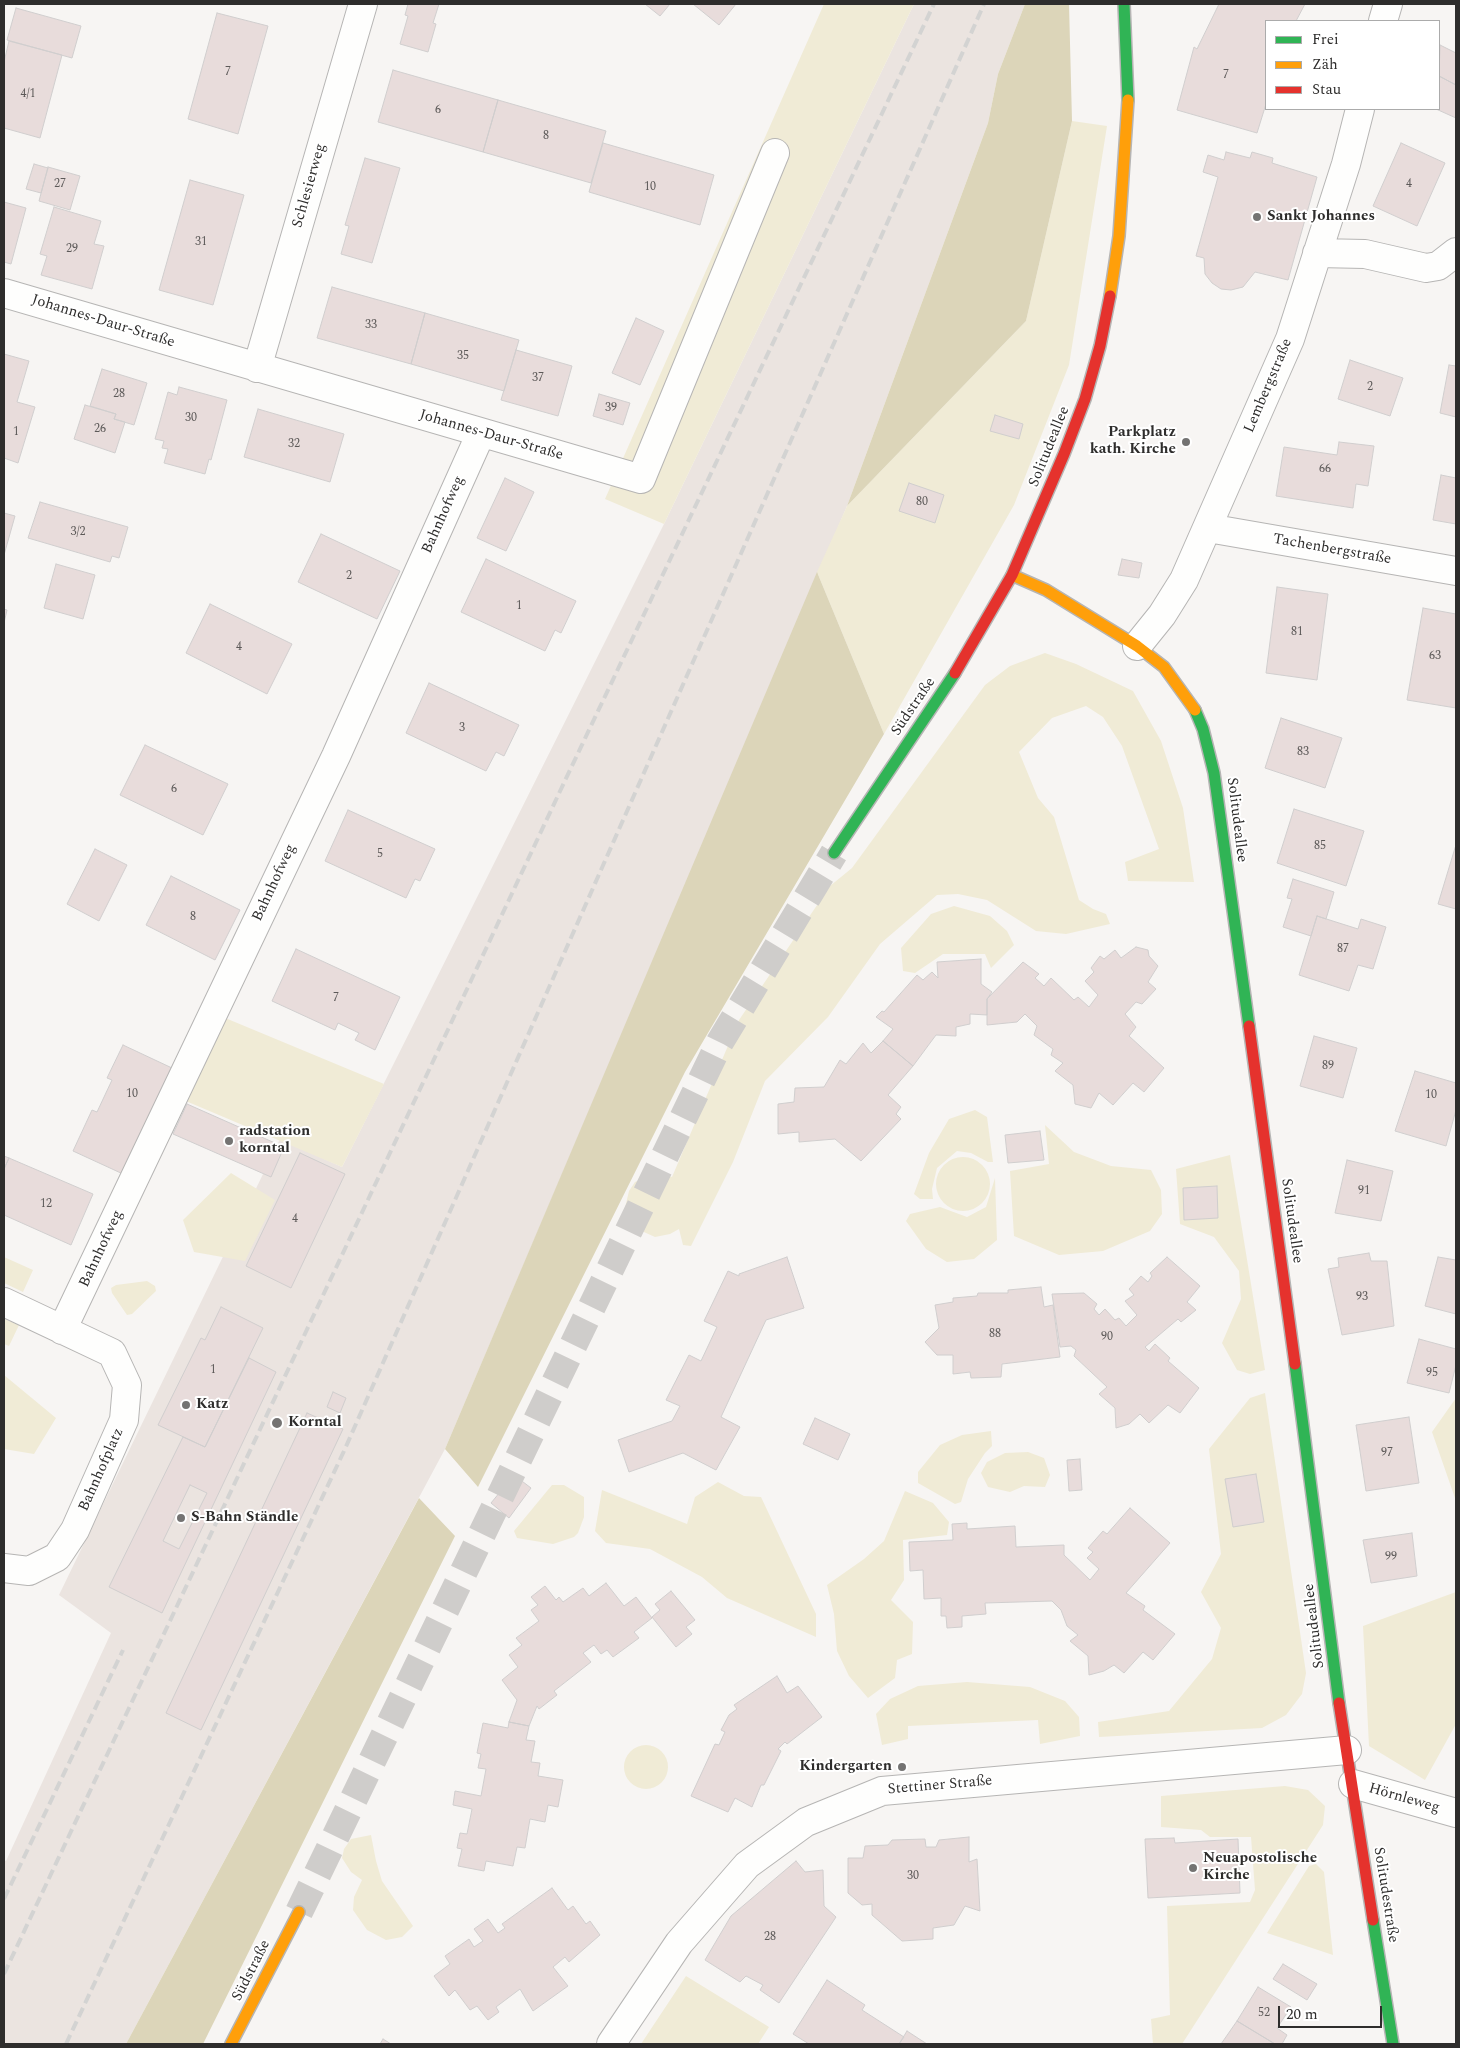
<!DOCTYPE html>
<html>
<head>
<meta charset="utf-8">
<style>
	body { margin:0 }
	#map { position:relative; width:1460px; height:2048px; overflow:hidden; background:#f7f5f3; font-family:Spectral,serif }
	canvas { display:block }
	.frame { position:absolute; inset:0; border:5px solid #2e2d2c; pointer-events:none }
	.legend { position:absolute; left:1265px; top:20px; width:175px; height:90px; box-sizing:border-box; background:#fff; border:1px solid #ababab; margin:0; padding:6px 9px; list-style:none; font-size:15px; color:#2e2d2c }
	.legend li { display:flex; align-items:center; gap:10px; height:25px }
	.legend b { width:25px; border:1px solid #ababab }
	.scale { position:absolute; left:1278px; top:2006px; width:104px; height:22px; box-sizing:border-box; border:2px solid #2e2d2c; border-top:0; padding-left:6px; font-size:15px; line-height:18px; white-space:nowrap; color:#2e2d2c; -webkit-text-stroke:4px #fff; paint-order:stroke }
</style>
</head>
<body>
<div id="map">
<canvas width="1460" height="2048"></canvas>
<div class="frame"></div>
<ul class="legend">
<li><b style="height:6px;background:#30b455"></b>Frei</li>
<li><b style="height:6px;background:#ff9f0a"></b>Zäh</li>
<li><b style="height:6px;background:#e5322d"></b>Stau</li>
</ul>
<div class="scale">20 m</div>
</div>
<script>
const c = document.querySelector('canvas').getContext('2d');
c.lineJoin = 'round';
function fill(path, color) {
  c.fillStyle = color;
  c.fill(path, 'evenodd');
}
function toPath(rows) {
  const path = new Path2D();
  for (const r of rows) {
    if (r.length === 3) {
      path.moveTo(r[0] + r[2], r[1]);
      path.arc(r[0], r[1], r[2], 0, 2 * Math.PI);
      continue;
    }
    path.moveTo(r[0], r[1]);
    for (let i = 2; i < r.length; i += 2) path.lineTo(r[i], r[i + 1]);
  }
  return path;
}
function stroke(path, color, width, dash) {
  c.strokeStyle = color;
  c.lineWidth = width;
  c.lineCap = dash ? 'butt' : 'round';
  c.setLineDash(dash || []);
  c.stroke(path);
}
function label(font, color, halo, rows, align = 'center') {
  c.font = font + ' Spectral,serif';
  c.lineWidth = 4;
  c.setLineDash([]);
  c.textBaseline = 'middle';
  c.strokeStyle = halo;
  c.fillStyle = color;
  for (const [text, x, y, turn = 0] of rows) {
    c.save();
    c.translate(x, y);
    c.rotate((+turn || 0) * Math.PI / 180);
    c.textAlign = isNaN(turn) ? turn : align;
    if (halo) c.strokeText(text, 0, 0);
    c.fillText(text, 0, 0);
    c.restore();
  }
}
fill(toPath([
	[914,4,1025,4,998,74,988,123,847,506,445,1449,126,2044,4,2044,4,1860,6,1861,111,1633,59,1595,280,1139,342,1167,664,524]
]), '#ebe4e0');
fill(toPath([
	[824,4,914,4,664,524,605,499],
	[1072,121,1107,126,1069,365,1014,505,884,734,817,572,847,506,1026,321],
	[1045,653,1076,664,1133,691,1161,741,1183,808,1194,882,1128,881,1125,862,1159,849,1122,746,1103,717,1086,706,1052,718,1019,752,1038,798,1054,817,1079,900,1093,909,1106,914,1110,924,1066,934,1036,931,987,900,958,894,937,895,880,944,828,1017,765,1081,733,1162,691,1246,683,1245,679,1229,670,1234,655,1237,635,1228,629,1219,625,1208,629,1191,635,1182,650,1175,661,1174,672,1177,739,1020,830,886,852,868,985,685,1010,666],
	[954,906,990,916,1007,931,1014,945,991,968,985,954,943,954,915,973,903,971,901,948,931,914],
	[206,1010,384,1084,342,1167,181,1099],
	[975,1110,987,1117,993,1162,988,1162,971,1153,957,1151,937,1168,932,1189,933,1199,920,1199,914,1194,929,1153,949,1119],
	[1045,1125,1074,1152,1111,1166,1151,1170,1161,1190,1162,1214,1150,1231,1103,1251,1059,1255,1014,1236,1010,1171,1049,1164],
	[1230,1155,1265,1370,1250,1374,1237,1370,1222,1343,1241,1299,1239,1271,1214,1237,1180,1224,1176,1169],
	[963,1184,27],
	[231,1173,275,1200,245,1261,194,1252,183,1220],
	[995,1178,997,1240,974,1259,947,1262,926,1249,906,1221,910,1214,940,1207,967,1217,986,1207],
	[4,1257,33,1270,23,1292,4,1283],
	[147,1281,155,1286,156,1291,132,1314,127,1315,112,1293,111,1288,116,1285],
	[4,1319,19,1325,9,1346,4,1344],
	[4,1375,56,1418,34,1454,4,1449],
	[1265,1393,1306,1673,1302,1694,1286,1715,1262,1728,1099,1737,1098,1722,1169,1711,1212,1659,1221,1628,1201,1592,1221,1554,1209,1449,1250,1398],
	[1456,1398,1456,1501,1432,1432],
	[991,1431,992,1446,985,1453,968,1479,961,1502,955,1504,918,1483,918,1472,940,1445,962,1435],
	[1028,1452,1044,1458,1050,1475,1045,1487,1024,1486,1010,1492,988,1487,981,1473,987,1462,1005,1453],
	[718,1482,744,1496,761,1497,816,1614,816,1637,727,1598,702,1577,650,1549,606,1543,595,1531,602,1490,687,1524,695,1497],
	[552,1485,564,1485,584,1497,584,1517,578,1533,574,1537,553,1544,517,1538,514,1531],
	[905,1491,933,1503,949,1522,947,1535,903,1540,904,1580,891,1600,913,1622,912,1654,897,1660,895,1678,868,1698,849,1676,837,1651,834,1614,827,1585,864,1559,884,1541],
	[1456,1592,1456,1724,1425,1780,1369,1746,1363,1626],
	[967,1682,1030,1687,1065,1701,1079,1717,1080,1736,1040,1744,1038,1720,908,1726,908,1739,882,1745,876,1714,890,1699,918,1686],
	[646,1767,22],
	[1285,1786,1308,1790,1325,1806,1323,1825,1182,2044,1153,2044,1151,2019,1170,2015,1167,1906,1250,1902,1255,1890,1251,1837,1210,1837,1201,1830,1161,1827,1161,1796],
	[371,1835,376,1861,382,1881,413,1926,402,1937,386,1940,367,1930,353,1910,354,1897,362,1880,351,1872,342,1858,344,1849,351,1839],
	[1316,1864,1324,1872,1333,1955,1267,1933,1309,1866],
	[686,1976,769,2027,758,2044,641,2044]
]), '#f0ebd6');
fill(toPath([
	[1025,4,1069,4,1072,121,1026,321,847,506,988,123,998,74],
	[817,572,884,734,685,1072,478,1487,445,1449],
	[419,1498,455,1536,203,2044,126,2044]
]), '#dcd5b9');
const building = toPath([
	[408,4,439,4,433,23,436,24,428,52,400,44,408,16,405,15,408,4],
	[645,4,670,4,660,16,645,4],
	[693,4,736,4,719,25,693,4],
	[1219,4,1305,4,1296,21,1266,21,1266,104,1257,133,1177,110,1194,47,1197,49,1219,4],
	[16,8,81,26,72,58,7,40,16,8],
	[217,13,268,26,238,134,188,119,217,13],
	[9,41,62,55,40,138,4,128,4,62,9,41],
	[1440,45,1456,53,1456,85,1439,76,1440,45],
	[393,70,498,100,483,152,378,122,393,70],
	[1439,76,1456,85,1456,118,1436,109,1439,109,1439,76],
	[498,100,606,131,591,183,483,152,498,100],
	[603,143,714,175,700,225,589,192,603,143],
	[1401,143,1445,163,1417,226,1373,206,1401,143],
	[1226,152,1250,158,1252,152,1273,158,1272,163,1317,177,1288,280,1255,272,1243,287,1231,290,1221,289,1212,283,1205,274,1204,258,1196,256,1218,177,1203,172,1208,155,1224,160,1226,152],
	[365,158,400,168,372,263,341,254,349,226,345,225,365,158],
	[34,164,48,168,41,193,26,189,34,164],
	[48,167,80,176,70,210,39,201,48,167],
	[190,180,244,195,213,305,159,290,190,180],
	[4,202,26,208,11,264,4,262,4,202],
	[54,207,101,221,94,244,104,246,92,289,41,275,47,256,40,254,54,207],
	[332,287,425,313,411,364,317,338,332,287],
	[425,313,519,340,504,391,411,364,425,313],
	[636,318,664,331,640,385,612,373,636,318],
	[516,350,572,366,558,416,501,400,516,350],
	[4,354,29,361,17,402,35,407,18,463,4,458,4,354],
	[1350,360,1403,378,1390,416,1338,399,1350,360],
	[1449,365,1456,366,1456,417,1440,413,1449,365],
	[102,369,147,383,134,425,114,419,116,414,90,406,102,369],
	[179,387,227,400,211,460,209,459,205,474,164,463,168,449,162,448,164,441,155,439,168,392,177,395,179,387],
	[599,394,630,403,623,425,593,416,599,394],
	[85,405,116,414,114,419,125,422,115,453,74,439,85,405],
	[258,409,344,434,330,482,244,457,258,409],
	[995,415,1023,424,1019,439,990,431,995,415],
	[1339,442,1374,446,1368,486,1356,484,1353,508,1276,496,1284,447,1337,455,1339,442],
	[1441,475,1456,478,1456,524,1433,520,1441,475],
	[505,478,534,492,506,551,477,538,505,478],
	[909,483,944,495,935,523,899,511,909,483],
	[40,502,128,527,119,558,112,556,110,562,28,538,40,502],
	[4,513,15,516,4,555,4,513],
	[321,534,400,571,377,619,298,582,321,534],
	[486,559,576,601,561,633,555,630,545,651,461,612,486,559],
	[1122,559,1142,563,1139,578,1118,575,1122,559],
	[56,564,95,575,83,619,44,608,56,564],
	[1277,587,1328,594,1317,680,1266,673,1277,587],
	[210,604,292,644,267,694,186,653,210,604],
	[1423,608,1456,614,1456,708,1407,700,1423,608],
	[4,609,7,610,4,623,4,609],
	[429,683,519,725,504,756,496,752,486,771,406,733,429,683],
	[1281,718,1342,738,1325,788,1265,768,1281,718],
	[145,745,228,784,203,835,120,795,145,745],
	[1294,809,1364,831,1346,886,1277,863,1294,809],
	[348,810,435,849,420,881,415,879,406,898,325,861,348,810],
	[1455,848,1456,849,1456,909,1438,904,1455,848],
	[95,849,127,865,99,921,67,904,95,849],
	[171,876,240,910,215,960,146,925,171,876],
	[1293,879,1334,892,1326,919,1317,916,1311,936,1283,927,1292,899,1287,898,1293,879],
	[1317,916,1358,929,1361,919,1386,927,1373,969,1358,965,1349,991,1299,975,1317,916],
	[1136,947,1148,950,1149,956,1158,966,1148,982,1156,989,1142,1004,1136,1002,1125,1014,1136,1027,1129,1036,1164,1068,1144,1092,1133,1083,1113,1105,1099,1093,1091,1108,1075,1104,1073,1085,1055,1071,1063,1063,1051,1055,1053,1049,1034,1035,1037,1026,1025,1014,1017,1022,987,1025,987,999,1023,962,1039,974,1035,978,1044,986,1051,978,1074,1000,1078,997,1089,1007,1098,995,1085,981,1094,972,1091,968,1100,956,1104,959,1115,950,1121,958,1136,947],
	[296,949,400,997,375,1050,355,1040,359,1033,338,1023,335,1030,272,1001,296,949],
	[981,959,981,984,992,992,987,999,987,1015,970,1014,970,1024,956,1027,956,1036,936,1035,913,1066,883,1041,893,1029,876,1017,882,1011,884,1012,917,975,923,980,932,972,938,978,937,962,981,959],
	[1314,1036,1357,1048,1343,1098,1300,1086,1314,1036],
	[883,1041,913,1066,888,1095,901,1107,896,1114,901,1119,861,1161,835,1139,799,1142,799,1132,778,1134,778,1104,794,1102,795,1088,824,1087,840,1060,846,1064,863,1043,871,1053,883,1041],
	[123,1045,172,1068,123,1174,73,1151,92,1110,97,1112,112,1080,107,1078,123,1045],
	[1415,1071,1456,1083,1456,1110,1446,1146,1395,1131,1415,1071],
	[187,1104,284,1147,271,1177,173,1134,187,1104],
	[1040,1131,1044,1160,1008,1163,1005,1135,1040,1131],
	[300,1153,345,1174,291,1288,246,1266,300,1153],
	[4,1156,9,1158,4,1169,4,1156],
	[9,1158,93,1194,71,1245,4,1215,4,1169,9,1158],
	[1347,1160,1393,1171,1381,1221,1335,1213,1347,1160],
	[1217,1186,1218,1218,1184,1220,1183,1188,1217,1186],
	[1369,1253,1371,1261,1387,1261,1394,1326,1342,1335,1328,1269,1339,1267,1338,1258,1369,1253],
	[787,1257,804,1308,766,1320,721,1417,740,1427,716,1470,683,1453,629,1472,618,1440,672,1421,680,1406,666,1400,689,1355,701,1361,717,1327,704,1321,728,1271,739,1276,739,1274,787,1257],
	[1167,1257,1200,1286,1187,1302,1196,1310,1181,1322,1178,1319,1145,1347,1149,1351,1155,1344,1170,1358,1168,1361,1199,1388,1180,1413,1168,1405,1149,1423,1140,1414,1129,1424,1116,1428,1115,1408,1099,1394,1107,1387,1074,1356,1076,1350,1071,1346,1060,1347,1052,1294,1084,1293,1097,1304,1094,1309,1099,1315,1105,1309,1115,1320,1119,1318,1126,1326,1137,1315,1125,1301,1134,1295,1129,1289,1141,1276,1148,1282,1152,1276,1150,1273,1167,1257],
	[1438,1257,1456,1260,1456,1314,1425,1306,1438,1257],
	[1041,1287,1044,1307,1053,1305,1060,1357,1002,1364,1001,1377,971,1378,970,1372,953,1374,953,1355,937,1355,925,1342,939,1328,935,1305,953,1302,953,1298,977,1296,978,1293,1008,1293,1008,1290,1041,1287],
	[221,1307,263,1328,205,1447,158,1425,201,1338,205,1340,221,1307],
	[1419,1339,1456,1349,1456,1365,1449,1393,1407,1383,1419,1339],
	[249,1358,276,1372,162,1613,109,1587,183,1437,205,1447,249,1358],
	[333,1392,346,1398,340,1413,327,1407,333,1392],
	[307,1413,343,1429,201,1730,166,1713,307,1413],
	[1409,1417,1419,1483,1366,1491,1356,1425,1409,1417],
	[815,1418,850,1434,838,1460,803,1444,815,1418],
	[1080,1459,1082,1490,1069,1491,1067,1460,1080,1459],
	[1256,1474,1264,1522,1233,1527,1225,1479,1256,1474],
	[514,1475,531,1488,509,1518,491,1503,514,1475],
	[190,1485,207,1493,179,1549,163,1541,190,1485],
	[1130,1508,1170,1543,1126,1593,1145,1606,1143,1610,1175,1634,1153,1660,1143,1652,1124,1673,1114,1665,1104,1671,1089,1675,1088,1656,1070,1641,1078,1635,1067,1626,1061,1610,1052,1601,985,1603,986,1614,962,1616,962,1627,947,1628,946,1616,941,1616,941,1598,924,1599,923,1570,910,1571,909,1542,953,1540,952,1524,967,1523,967,1529,1015,1526,1016,1547,1064,1545,1064,1555,1090,1580,1099,1569,1087,1558,1093,1552,1088,1548,1103,1531,1107,1534,1130,1508],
	[1412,1533,1417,1576,1371,1583,1363,1540,1412,1533],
	[606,1583,624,1606,636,1597,652,1618,634,1632,639,1638,613,1657,607,1650,601,1654,594,1645,583,1653,591,1662,554,1691,557,1695,539,1709,537,1706,529,1726,509,1722,517,1700,502,1680,518,1667,509,1655,522,1645,516,1638,539,1621,531,1610,538,1605,531,1597,545,1586,556,1600,559,1597,563,1602,583,1588,589,1596,606,1583],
	[671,1591,695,1620,686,1627,692,1634,676,1647,652,1617,660,1610,655,1604,671,1591],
	[777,1676,787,1693,798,1686,822,1717,787,1744,785,1742,778,1749,781,1751,764,1785,761,1785,752,1807,735,1798,728,1812,691,1796,715,1744,719,1745,725,1732,721,1730,729,1715,737,1709,734,1705,777,1676],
	[509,1722,529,1726,526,1740,535,1741,531,1762,540,1763,538,1776,563,1780,558,1807,548,1805,545,1822,530,1819,525,1848,517,1847,513,1866,486,1861,484,1871,458,1866,462,1849,457,1848,460,1833,467,1834,472,1809,453,1805,455,1791,481,1796,486,1769,478,1768,481,1754,477,1753,483,1723,508,1728,509,1722],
	[969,1837,969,1862,977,1859,980,1911,965,1906,954,1925,933,1928,933,1939,902,1941,872,1915,872,1904,862,1905,848,1893,848,1858,863,1858,865,1846,888,1845,892,1840,925,1839,926,1847,936,1847,939,1840,969,1837],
	[1174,1838,1175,1843,1238,1839,1240,1893,1148,1898,1145,1839,1174,1838],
	[796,1861,805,1872,823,1870,824,1906,836,1917,779,2003,760,1990,763,1985,746,1976,740,1982,705,1960,731,1916,796,1861],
	[552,1888,568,1910,573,1906,586,1924,590,1921,600,1935,569,1962,565,1957,553,1967,568,1986,533,2011,520,1989,496,2007,499,2012,488,2020,477,2006,470,2010,455,1990,449,1996,434,1976,450,1964,445,1956,469,1939,474,1947,483,1941,474,1929,488,1919,498,1933,505,1928,502,1924,552,1888],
	[1283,1964,1317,1984,1307,2000,1273,1979,1283,1964],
	[827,1980,865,2005,862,2010,904,2037,899,2044,809,2044,793,2034,827,1980],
	[1258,1987,1291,2007,1277,2028,1287,2035,1282,2044,1275,2044,1237,2021,1258,1987],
	[1237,2021,1275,2044,1221,2044,1237,2021],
	[907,2031,927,2044,899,2044,907,2031],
	[383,2039,391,2044,380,2044,383,2039]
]);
fill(building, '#e8dcdb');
stroke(building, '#d0cece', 1);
stroke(toPath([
	[299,1912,720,1042,834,853]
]), '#cfcdcb', 28, [28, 14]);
const street = toPath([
	[1383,21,1388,4],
	[1317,253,1365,254,1426,268,1438,266,1456,252],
	[4,293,641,479,775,153],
	[257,368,363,4],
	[1208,528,1456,571],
	[1137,646,1162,615,1184,580,1290,339,1346,164,1360,109],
	[4,1302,112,1353,127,1385,124,1420,75,1530,57,1557,29,1571,4,1568],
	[62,1330,336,756,481,433],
	[1353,1784,1456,1813],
	[611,2044,679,1943,747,1865,806,1822,882,1791,1347,1750]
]);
const fast = toPath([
	[1124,4,1128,100],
	[1195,710,1203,729,1214,773,1249,1026],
	[834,853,955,673],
	[1295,1364,1339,1703],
	[1373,1920,1393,2044]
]);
const slow = toPath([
	[1110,296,1119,236,1128,100],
	[1012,575,1046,590,1137,646,1164,667,1195,710],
	[231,2044,299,1912]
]);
const jam = toPath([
	[955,673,1012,575,1064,454,1085,399,1100,346,1110,296],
	[1249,1026,1295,1364],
	[1339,1703,1373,1920]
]);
stroke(street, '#b6b5b4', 30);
stroke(fast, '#b6b5b4', 14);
stroke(slow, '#b6b5b4', 14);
stroke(jam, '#b6b5b4', 14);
stroke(street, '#fefefd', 28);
stroke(fast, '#30b455', 11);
stroke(slow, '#ff9f0a', 11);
stroke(jam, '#e5322d', 11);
stroke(toPath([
	[4,1899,123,1650],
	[4,1974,570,770,934,4],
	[66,2044,344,1451,984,4]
]), '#d3d3d2', 4, [10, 5]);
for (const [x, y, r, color] of [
	[1257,217,5,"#747372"],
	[1186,442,5,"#747372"],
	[229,1141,5,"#747372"],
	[186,1405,5,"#747372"],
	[277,1423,6,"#747372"],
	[181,1518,5,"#747372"],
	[902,1767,5,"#747372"],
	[1193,1868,5,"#747372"]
]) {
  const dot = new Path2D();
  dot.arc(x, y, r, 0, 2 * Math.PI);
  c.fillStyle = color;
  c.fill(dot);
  stroke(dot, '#fff', 2);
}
label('12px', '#5c5958', null, [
	["7",228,73],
	["7",1226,76],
	["4/1",28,95],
	["6",438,111],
	["8",546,137],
	["27",60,185],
	["4",1409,185],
	["10",650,188],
	["31",201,243],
	["29",72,250],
	["33",371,326],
	["35",463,357],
	["37",538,379],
	["2",1370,388],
	["28",119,395],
	["39",611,409],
	["30",191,419],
	["26",100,430],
	["1",16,433],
	["32",294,445],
	["66",1325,470],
	["80",922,503],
	["3/2",78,533],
	["2",349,577],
	["1",519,607],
	["81",1297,633],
	["4",239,648],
	["63",1435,657],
	["3",462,729],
	["83",1303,753],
	["6",174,790],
	["85",1320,847],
	["5",380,855],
	["8",193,918],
	["87",1343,950],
	["7",336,999],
	["89",1328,1067],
	["10",132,1095],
	["10",1431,1096],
	["91",1364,1192],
	["12",46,1205],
	["4",295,1220],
	["93",1362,1298],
	["88",995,1335],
	["90",1107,1338],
	["1",213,1371],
	["95",1432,1374],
	["97",1387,1454],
	["99",1391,1558],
	["30",913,1877],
	["28",770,1938],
	["52",1264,2014]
]);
label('15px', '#2e2d2c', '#fff', [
	["Schlesierweg",310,186,-74],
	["Johannes-Daur-Straße",103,322,17],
	["Lembergstraße",1269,386,-67],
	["Johannes-Daur-Straße",491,436,16],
	["Solitudeallee",1050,447,-68],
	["Bahnhofweg",444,515,-66],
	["Tachenbergstraße",1332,550,10],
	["Südstraße",914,707,-56],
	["Solitudeallee",1236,820,83],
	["Bahnhofweg",275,883,-65],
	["Solitudeallee",1291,1221,82],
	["Bahnhofweg",102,1249,-65],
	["Bahnhofplatz",102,1470,-66],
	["Solitudeallee",1315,1626,-97],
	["Stettiner Straße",940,1786,-5],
	["Hörnleweg",1404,1799,16],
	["Solitudestraße",1385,1895,81],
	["Südstraße",252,1971,-63]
]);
label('bold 15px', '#2e2d2c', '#fff', [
	["Sankt Johannes",1267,217],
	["Parkplatz",1176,433,"right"],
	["kath. Kirche",1176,450,"right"],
	["radstation",239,1132],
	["korntal",239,1149],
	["Katz",196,1405],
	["Korntal",288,1423],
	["S-Bahn Ständle",191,1518],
	["Kindergarten",892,1767,"right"],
	["Neuapostolische",1203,1859],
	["Kirche",1203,1876]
], 'left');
</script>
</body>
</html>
